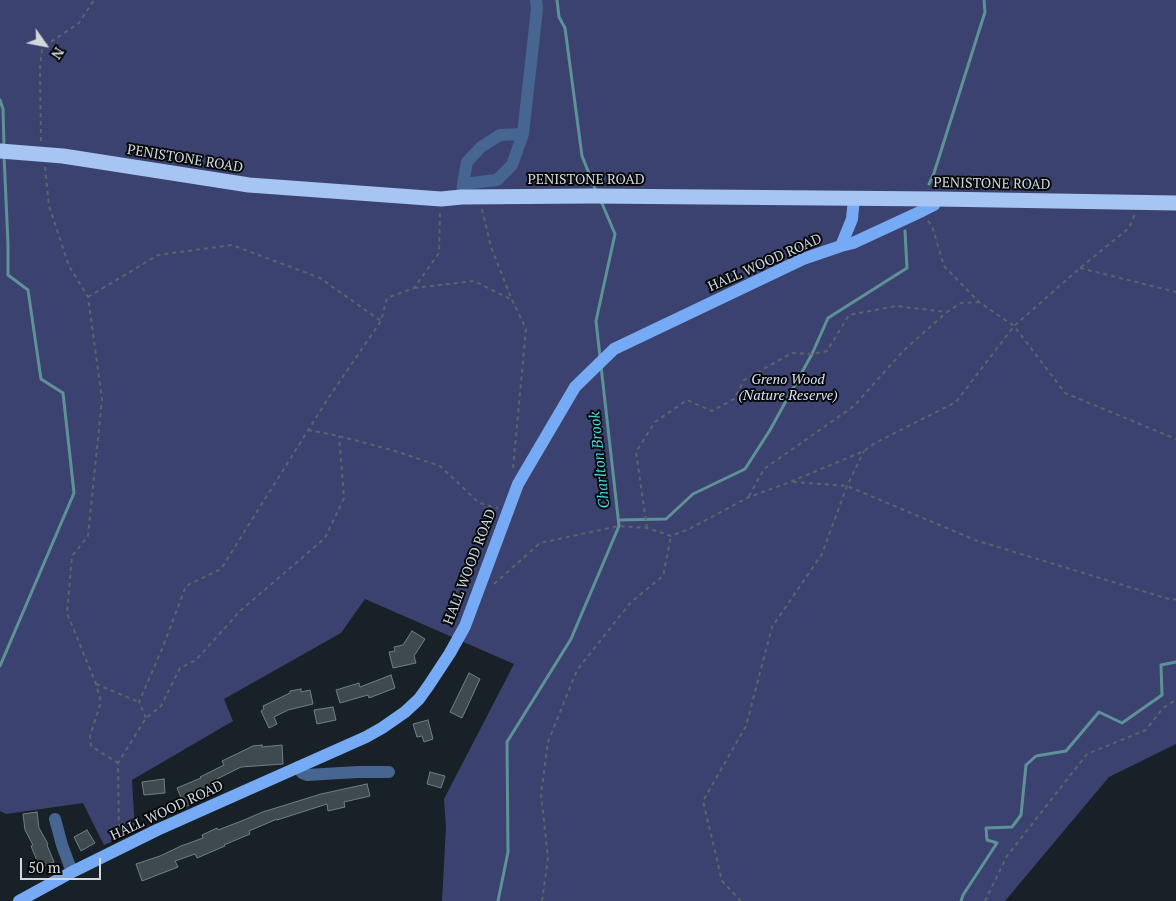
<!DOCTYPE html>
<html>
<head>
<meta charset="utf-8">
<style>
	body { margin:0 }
	#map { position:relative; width:1176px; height:901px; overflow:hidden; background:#182127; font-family:"PT Serif",serif }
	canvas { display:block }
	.north { position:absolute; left:20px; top:20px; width:50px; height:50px; -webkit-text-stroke:4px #070a0d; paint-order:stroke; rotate:123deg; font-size:14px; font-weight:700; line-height:20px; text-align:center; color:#d2d8dc }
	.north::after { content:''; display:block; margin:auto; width:18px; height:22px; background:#d2d8dc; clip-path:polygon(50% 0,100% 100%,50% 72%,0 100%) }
	.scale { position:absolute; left:20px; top:858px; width:81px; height:22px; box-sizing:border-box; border:2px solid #d2d8dc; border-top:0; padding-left:6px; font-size:15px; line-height:18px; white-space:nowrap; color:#d2d8dc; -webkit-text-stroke:4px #070a0d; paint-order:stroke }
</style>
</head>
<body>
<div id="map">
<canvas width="1176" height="901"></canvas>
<div class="north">N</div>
<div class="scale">50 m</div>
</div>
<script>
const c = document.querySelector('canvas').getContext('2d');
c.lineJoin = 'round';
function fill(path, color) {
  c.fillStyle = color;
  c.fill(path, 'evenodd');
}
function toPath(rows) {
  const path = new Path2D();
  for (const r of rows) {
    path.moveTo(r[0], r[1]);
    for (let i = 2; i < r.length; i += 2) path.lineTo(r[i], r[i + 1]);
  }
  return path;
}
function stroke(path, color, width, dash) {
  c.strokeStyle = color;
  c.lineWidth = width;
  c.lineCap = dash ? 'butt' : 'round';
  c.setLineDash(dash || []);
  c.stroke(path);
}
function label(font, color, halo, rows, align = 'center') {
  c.font = font + ' "PT Serif",serif';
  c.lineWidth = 4;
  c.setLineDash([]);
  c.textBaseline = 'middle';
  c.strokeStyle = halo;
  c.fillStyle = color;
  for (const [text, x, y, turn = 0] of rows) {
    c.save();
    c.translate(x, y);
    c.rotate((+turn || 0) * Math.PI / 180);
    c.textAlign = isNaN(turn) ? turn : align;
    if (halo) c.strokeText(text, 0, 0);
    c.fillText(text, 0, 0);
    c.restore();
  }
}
fill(toPath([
	[0,0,1176,0,1176,744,1109,777,1005,901,442,901,446,827,444,799,514,664,365,599,341,633,224,699,233,721,132,780,135,832,104,845,83,803,6,814,0,811]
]), '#3c426f');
stroke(toPath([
	[557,0,559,17,565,28,582,156,596,191],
	[0,100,3,109,4,146],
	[929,184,934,173,985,12,984,0],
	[600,357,596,321,615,234,601,201],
	[619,520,666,519,693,494,745,469,770,430,812,354,828,318,907,268,905,231],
	[0,666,74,493,63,393,41,379,28,290,8,275,8,244,4,155],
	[498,901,508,852,507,742,571,639,619,526,601,366],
	[961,901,963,895,997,843,987,840,986,828,1012,827,1021,815,1026,765,1036,756,1066,751,1099,712,1122,723,1162,695,1161,665,1176,662]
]), '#5d9296', 3);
const building = toPath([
	[412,631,425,639,414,656,416,663,393,668,389,652,395,651,394,647,403,645,412,631],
	[469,673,480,679,462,718,450,712,469,673],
	[391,675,395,688,369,698,368,695,340,703,336,690,359,683,360,687,391,675],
	[301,689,301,692,310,690,313,704,288,710,274,717,277,724,269,728,261,711,264,709,263,706,290,693,290,691,301,689],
	[333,707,336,720,317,724,314,710,333,707],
	[428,720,433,739,424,742,422,736,417,737,413,724,428,720],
	[262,745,262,747,282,745,283,764,241,767,217,779,221,787,196,800,196,802,185,807,177,788,201,778,200,777,224,765,222,761,253,746,262,745],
	[430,772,445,776,441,788,427,784,430,772],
	[164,779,165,793,144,795,142,782,164,779],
	[367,784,370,796,344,802,345,807,328,811,327,804,277,820,277,819,249,831,250,834,224,845,225,846,197,858,195,854,175,861,178,867,142,881,136,864,160,856,181,846,203,838,202,835,217,828,218,830,244,820,265,811,266,811,321,794,367,784],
	[37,812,39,828,48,844,47,845,54,862,40,868,31,846,33,845,25,830,23,814,37,812],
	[87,830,95,843,81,851,74,837,87,830]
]);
fill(building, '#3e4a4e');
stroke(building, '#727f84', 1);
stroke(toPath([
	[41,141,40,69,42,48,79,23,94,0],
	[45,167,49,206,69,266,88,297,102,399,88,536,72,556,67,613,96,684,101,702,90,736,91,746,118,763],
	[482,209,491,247,512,300,526,329,513,468],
	[928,221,932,226,944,266,979,302,1014,326,1065,393,1176,439],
	[1080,268,1176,292],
	[414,288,474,281,512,300],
	[88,297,158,255,232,245,320,278,381,321],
	[308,430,339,436,395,451,440,466,479,503,498,508],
	[793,482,847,486,975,540,1172,600,1176,599],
	[749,496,764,469,854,406,904,350,947,312],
	[647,528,636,452,655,422,687,400,712,411,734,399,744,380,792,353,812,354,827,351,849,315,896,306,947,312,961,303,979,302],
	[494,584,540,543,619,526,647,528,671,536,689,529,749,497,790,482,864,451,875,443,956,402,1014,326,1080,268,1129,228,1135,214],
	[96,684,139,702],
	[146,718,139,702,162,649,186,586,221,569,329,397,381,321,387,298,414,288,439,253,440,211],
	[120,836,119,833,118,763,146,718,161,706,180,668,196,660,240,611,325,538,344,498,339,436],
	[542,901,548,858,541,794,548,742,577,670,631,602,663,576,671,536],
	[741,901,722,881,703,801,746,726,772,627,822,554,847,486,864,451],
	[985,901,1007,856,1087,754,1146,730,1163,708,1176,700]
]), '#5c6469', 2, [4, 4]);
stroke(toPath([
	[463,184,467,162,481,147,500,135,523,134],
	[462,197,463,184,497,180,512,165,523,134,537,9,536,0],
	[298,767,302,773,307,775,358,772,389,772],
	[55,819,62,845,72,872]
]), '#466591', 12);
stroke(toPath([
	[841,246,853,243,922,211,934,205,937,199],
	[19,901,72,872,157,830,366,737,382,728,405,712,419,699,429,685,450,653,465,626,518,484,575,387,614,349,803,259,841,246,852,219,854,198]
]), '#76aaf4', 12);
stroke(toPath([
	[0,151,63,156,249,185,441,199,462,197,592,196,937,199,1176,203]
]), '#a6c5f2', 15);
label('14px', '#d2d8dc', '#070a0d', [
	["PENISTONE ROAD",185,159,9],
	["PENISTONE ROAD",586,180],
	["PENISTONE ROAD",992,184,1],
	["HALL WOOD ROAD",765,263,-24],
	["HALL WOOD ROAD",470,567,-69],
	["HALL WOOD ROAD",167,811,-25]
]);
label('italic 14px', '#dce1f6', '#070a0d', [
	["Greno Wood",788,380],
	["(Nature Reserve)",788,396]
]);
label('italic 15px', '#4ad8df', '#070a0d', [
	["Charlton Brook",600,460,-96]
]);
</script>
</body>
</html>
